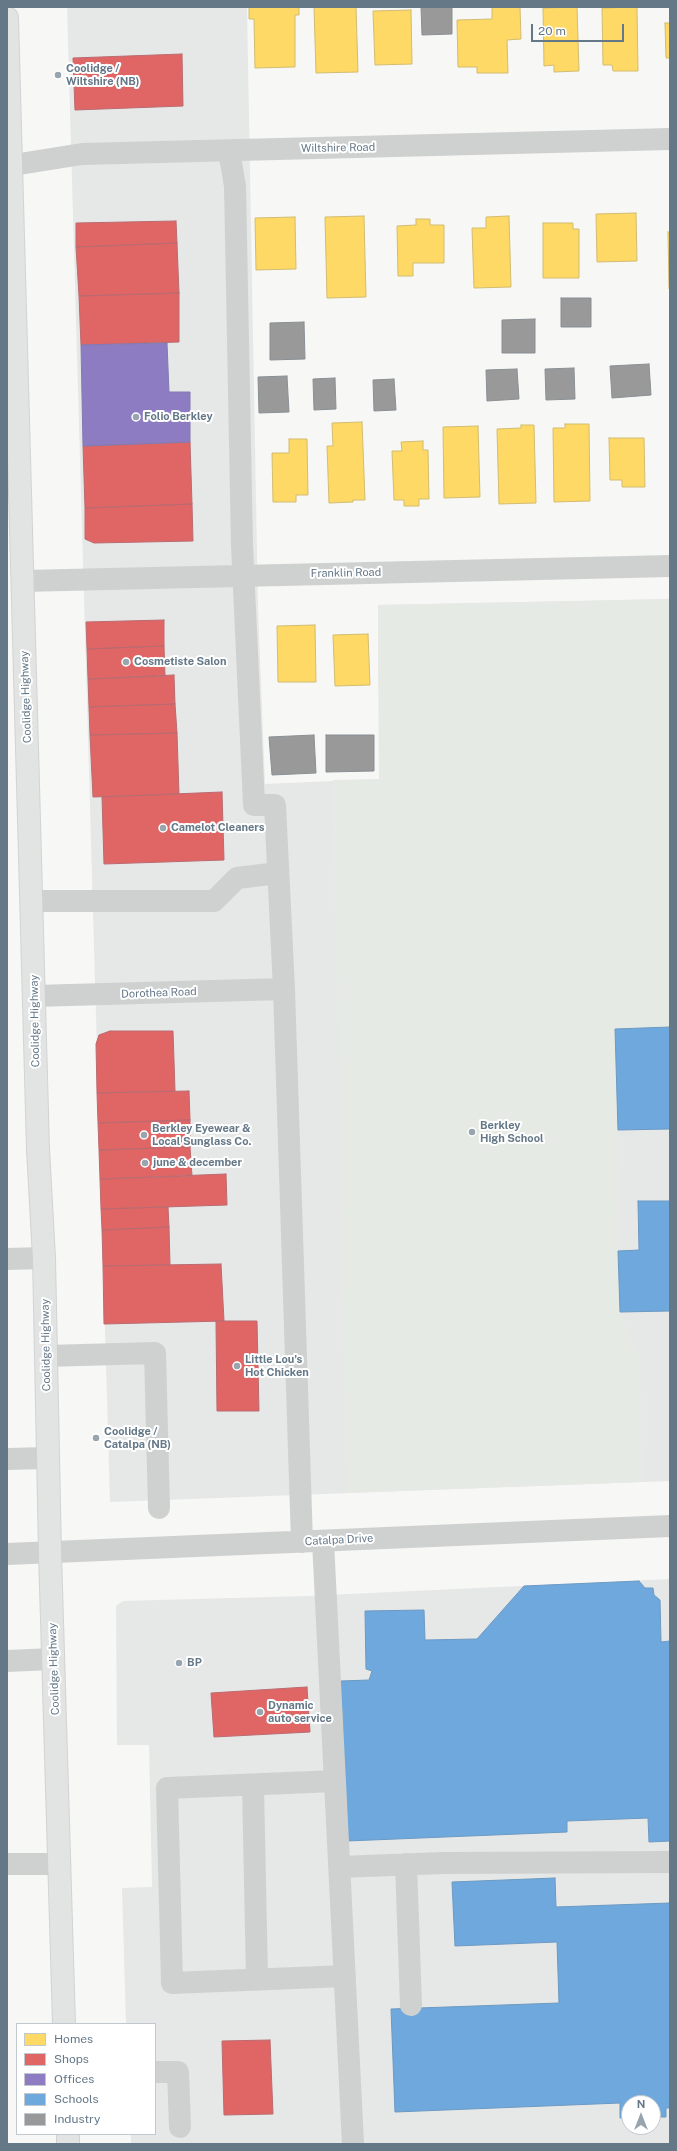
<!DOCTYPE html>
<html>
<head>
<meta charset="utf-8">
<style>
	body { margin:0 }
	#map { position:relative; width:677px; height:2151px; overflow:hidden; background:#f7f7f6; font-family:"Public Sans",sans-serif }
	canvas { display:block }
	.frame { position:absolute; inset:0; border:8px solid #657888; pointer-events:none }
	.legend { position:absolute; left:16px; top:2023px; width:140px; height:112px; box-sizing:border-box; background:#fff; border:1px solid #c1c9cf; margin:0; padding:5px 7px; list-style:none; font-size:12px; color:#657888 }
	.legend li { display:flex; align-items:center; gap:8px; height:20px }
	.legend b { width:20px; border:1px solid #c1c9cf }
	.north { position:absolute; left:621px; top:2095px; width:40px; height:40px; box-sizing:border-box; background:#fff; border:1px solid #c1c9cf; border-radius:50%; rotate:0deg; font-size:11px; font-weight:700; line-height:16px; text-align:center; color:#657888 }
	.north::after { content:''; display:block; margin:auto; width:14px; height:18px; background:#98a4ae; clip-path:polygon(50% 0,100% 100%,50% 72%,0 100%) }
	.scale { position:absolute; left:531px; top:24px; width:93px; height:18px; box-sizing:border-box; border:2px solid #657888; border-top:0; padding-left:5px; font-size:12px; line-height:14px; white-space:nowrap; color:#657888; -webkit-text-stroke:3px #fff; paint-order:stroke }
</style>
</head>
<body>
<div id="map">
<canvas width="677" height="2151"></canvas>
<div class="frame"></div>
<ul class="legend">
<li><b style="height:11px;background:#ffd966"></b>Homes</li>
<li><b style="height:11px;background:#e06666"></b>Shops</li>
<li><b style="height:11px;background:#8e7cc3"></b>Offices</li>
<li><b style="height:11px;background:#6fa8dc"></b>Schools</li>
<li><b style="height:11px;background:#999"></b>Industry</li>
</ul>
<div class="north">N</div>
<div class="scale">20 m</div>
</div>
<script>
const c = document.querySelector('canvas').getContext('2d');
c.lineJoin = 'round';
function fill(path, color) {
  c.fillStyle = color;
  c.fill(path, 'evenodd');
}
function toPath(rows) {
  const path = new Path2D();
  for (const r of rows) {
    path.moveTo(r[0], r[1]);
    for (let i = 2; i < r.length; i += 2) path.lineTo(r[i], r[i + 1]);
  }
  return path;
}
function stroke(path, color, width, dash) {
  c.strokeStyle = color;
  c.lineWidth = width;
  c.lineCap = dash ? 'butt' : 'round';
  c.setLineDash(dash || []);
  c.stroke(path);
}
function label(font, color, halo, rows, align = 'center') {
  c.font = font + ' "Public Sans",sans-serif';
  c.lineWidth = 4;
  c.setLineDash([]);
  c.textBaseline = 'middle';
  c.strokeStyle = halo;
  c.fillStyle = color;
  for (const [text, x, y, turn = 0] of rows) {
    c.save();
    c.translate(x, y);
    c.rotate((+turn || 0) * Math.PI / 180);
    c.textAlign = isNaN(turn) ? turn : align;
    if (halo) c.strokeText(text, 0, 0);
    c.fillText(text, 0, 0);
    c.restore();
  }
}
fill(toPath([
	[67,7,247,7,258,609,265,784,379,779,378,605,670,599,670,1481,110,1502],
	[670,1579,670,2144,131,2144,131,2134,155,2134,155,2024,126,2024,122,1888,152,1887,149,1745,117,1745,116,1606,123,1601,306,1596],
	[629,2103,653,2103,653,2127,629,2127]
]), '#e6e7e7');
fill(toPath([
	[670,599,670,1027,615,1029,620,1312,640,1358,642,1482,346,1493,333,780,379,779,378,605]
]), '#e6eae4');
const homes = toPath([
	[249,7,299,7,299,15,295,15,295,67,255,68,254,19,249,19,249,7],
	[314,7,356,7,358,72,316,73,314,7],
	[492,7,520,7,521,39,507,40,508,73,477,73,477,67,458,67,457,20,492,19,492,7],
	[577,7,579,71,554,72,554,65,544,66,543,8,577,7],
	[637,7,638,71,613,71,612,65,603,65,602,8,637,7],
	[411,10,412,64,375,65,373,11,411,10],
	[665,23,670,23,670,61,670,58,666,58,665,23],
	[636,213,637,261,597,262,596,214,636,213],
	[364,216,366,297,327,298,325,217,364,216],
	[509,216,511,287,474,288,472,228,486,228,486,217,509,216],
	[295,217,296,269,256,270,255,218,295,217],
	[416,219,430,219,430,225,444,225,444,263,413,263,413,276,398,276,397,226,416,225,416,219],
	[543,223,573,223,573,229,579,229,579,278,543,278,543,223],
	[668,232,670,232,670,289,669,289,668,232],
	[362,422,365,500,353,500,353,502,329,503,327,446,333,446,332,423,362,422],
	[565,424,589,424,590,501,554,502,553,428,565,428,565,424],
	[521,425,534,425,536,503,499,504,497,429,521,428,521,425],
	[478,426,480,497,444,498,443,427,478,426],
	[609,438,644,438,645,487,622,487,622,480,610,480,609,438],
	[289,439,307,439,308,495,296,495,296,502,273,502,272,453,289,453,289,439],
	[423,441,423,450,428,450,429,499,419,499,419,506,404,506,404,500,394,500,392,451,402,451,401,442,423,441],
	[315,625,316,682,278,682,277,626,315,625],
	[368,634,370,685,335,686,333,635,368,634]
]);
fill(homes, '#ffd966');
stroke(homes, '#d1bc70', 1);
const shops = toPath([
	[182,54,183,106,75,110,73,58,182,54],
	[176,221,177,243,76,247,76,223,176,221],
	[177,243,179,293,79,296,76,247,177,243],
	[179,293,179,342,81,345,79,296,179,293],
	[190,442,192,504,85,508,83,446,190,442],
	[192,504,193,541,94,543,85,539,85,508,192,504],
	[164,620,164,646,87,649,86,622,164,620],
	[164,646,165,676,88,679,87,649,164,646],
	[174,675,175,704,89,707,88,679,174,675],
	[175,704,177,733,90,735,89,707,175,704],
	[177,733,179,794,93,797,90,735,177,733],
	[222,792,224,860,104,864,102,797,222,792],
	[110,1031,173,1031,175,1091,97,1093,96,1044,99,1035,110,1031],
	[189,1091,190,1120,98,1123,97,1093,189,1091],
	[190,1120,190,1147,99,1150,98,1123,190,1120],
	[190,1147,192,1176,100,1179,99,1150,190,1147],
	[226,1174,227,1205,101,1209,100,1179,226,1174],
	[168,1207,169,1227,102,1230,101,1209,168,1207],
	[169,1227,170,1265,103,1266,102,1230,169,1227],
	[221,1264,224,1321,104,1324,103,1266,221,1264],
	[216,1321,257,1321,259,1411,217,1411,216,1321],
	[307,1687,310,1732,214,1737,211,1693,307,1687],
	[270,2040,273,2114,224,2115,222,2041,270,2040]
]);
fill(shops, '#e06666');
stroke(shops, '#bb6b70', 1);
const offices = toPath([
	[167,343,169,392,190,392,190,442,83,446,81,345,167,343]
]);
fill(offices, '#8e7cc3');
stroke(offices, '#827bb1', 1);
const schools = toPath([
	[670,1027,670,1129,618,1130,615,1029,670,1027],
	[638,1201,670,1201,670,1311,620,1312,618,1251,639,1250,638,1201],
	[639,1581,645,1588,653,1588,654,1595,660,1600,661,1642,670,1641,670,1841,649,1842,648,1818,567,1821,567,1832,347,1841,341,1681,369,1680,372,1671,366,1669,365,1611,424,1610,425,1640,477,1639,524,1586,639,1581],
	[555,1878,556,1907,670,1903,670,2108,666,2108,666,2117,653,2117,653,2103,629,2103,629,2118,620,2118,620,2103,395,2112,391,2009,559,2003,557,1942,455,1946,452,1882,555,1878]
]);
fill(schools, '#6fa8dc');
stroke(schools, '#6c9ac3', 1);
const industry = toPath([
	[421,7,452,7,452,34,422,35,421,7],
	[561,298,591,298,591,327,561,327,561,298],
	[535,319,535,353,502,353,502,320,535,319],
	[304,322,305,359,270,360,270,323,304,322],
	[649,364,651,395,612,398,610,366,649,364],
	[574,368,575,399,546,400,545,369,574,368],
	[517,369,519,399,487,401,486,370,517,369],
	[287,376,289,412,259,413,258,377,287,376],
	[335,378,336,409,314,410,313,379,335,378],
	[394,379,396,410,374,411,373,380,394,379],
	[314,735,316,773,272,775,269,737,314,735],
	[326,735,374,735,374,771,326,772,326,735]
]);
fill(industry, '#999');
stroke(industry, '#898f94', 1);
const major = toPath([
	[7,18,38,1149,44,1258,50,1553,64,2024],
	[68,2134,68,2144]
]);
stroke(major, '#d2d3d4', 24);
stroke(toPath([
	[229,151,235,186,242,545,254,805,275,805,284,989,302,1542],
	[7,166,82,154,670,139],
	[23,581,670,566],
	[32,901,214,901,237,878,278,873],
	[34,996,284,989],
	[7,1259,44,1258],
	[46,1356,155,1353,159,1508],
	[7,1459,48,1458],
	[323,1541,353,2144],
	[7,1554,670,1526],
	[7,1661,53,1659],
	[335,1781,167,1788,172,1983,345,1976],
	[253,1785,257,1979],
	[7,1864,60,1864],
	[406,1864,411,2005],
	[340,1867,443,1863,670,1862],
	[155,2072,178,2072,180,2127]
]), '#cfd1d1', 22);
stroke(major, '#e2e3e3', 22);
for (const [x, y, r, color] of [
	[58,75,4,"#98a4ae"],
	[136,417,4,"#98a4ae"],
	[126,662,4,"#98a4ae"],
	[163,828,4,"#98a4ae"],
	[472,1132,4,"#98a4ae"],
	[144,1135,4,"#98a4ae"],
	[145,1163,4,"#98a4ae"],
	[237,1366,4,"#98a4ae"],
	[96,1438,4,"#98a4ae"],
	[179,1663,4,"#98a4ae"],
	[260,1712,4,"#98a4ae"]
]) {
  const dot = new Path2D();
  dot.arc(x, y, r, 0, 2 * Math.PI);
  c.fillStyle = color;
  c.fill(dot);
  stroke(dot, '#fff', 1.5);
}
label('bold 11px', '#657888', '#fff', [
	["Coolidge /",66,69],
	["Wiltshire (NB)",66,82],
	["Folio Berkley",144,417],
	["Cosmetiste Salon",134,662],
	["Camelot Cleaners",171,828],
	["Berkley",480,1126],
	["High School",480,1139],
	["Berkley Eyewear &",152,1129],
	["Local Sunglass Co.",152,1142],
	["june & december",153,1163],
	["Little Lou's",245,1360],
	["Hot Chicken",245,1373],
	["Coolidge /",104,1432],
	["Catalpa (NB)",104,1445],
	["BP",187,1663],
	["Dynamic",268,1706],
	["auto service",268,1719]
], 'left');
label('11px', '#657888', '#fff', [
	["Wiltshire Road",338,148,-1],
	["Franklin Road",346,573,-1],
	["Coolidge Highway",26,697,-92],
	["Dorothea Road",159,993,-2],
	["Coolidge Highway",35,1021,-91],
	["Coolidge Highway",46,1345,-91],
	["Catalpa Drive",339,1540,-3],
	["Coolidge Highway",54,1669,-92]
]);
</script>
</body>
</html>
